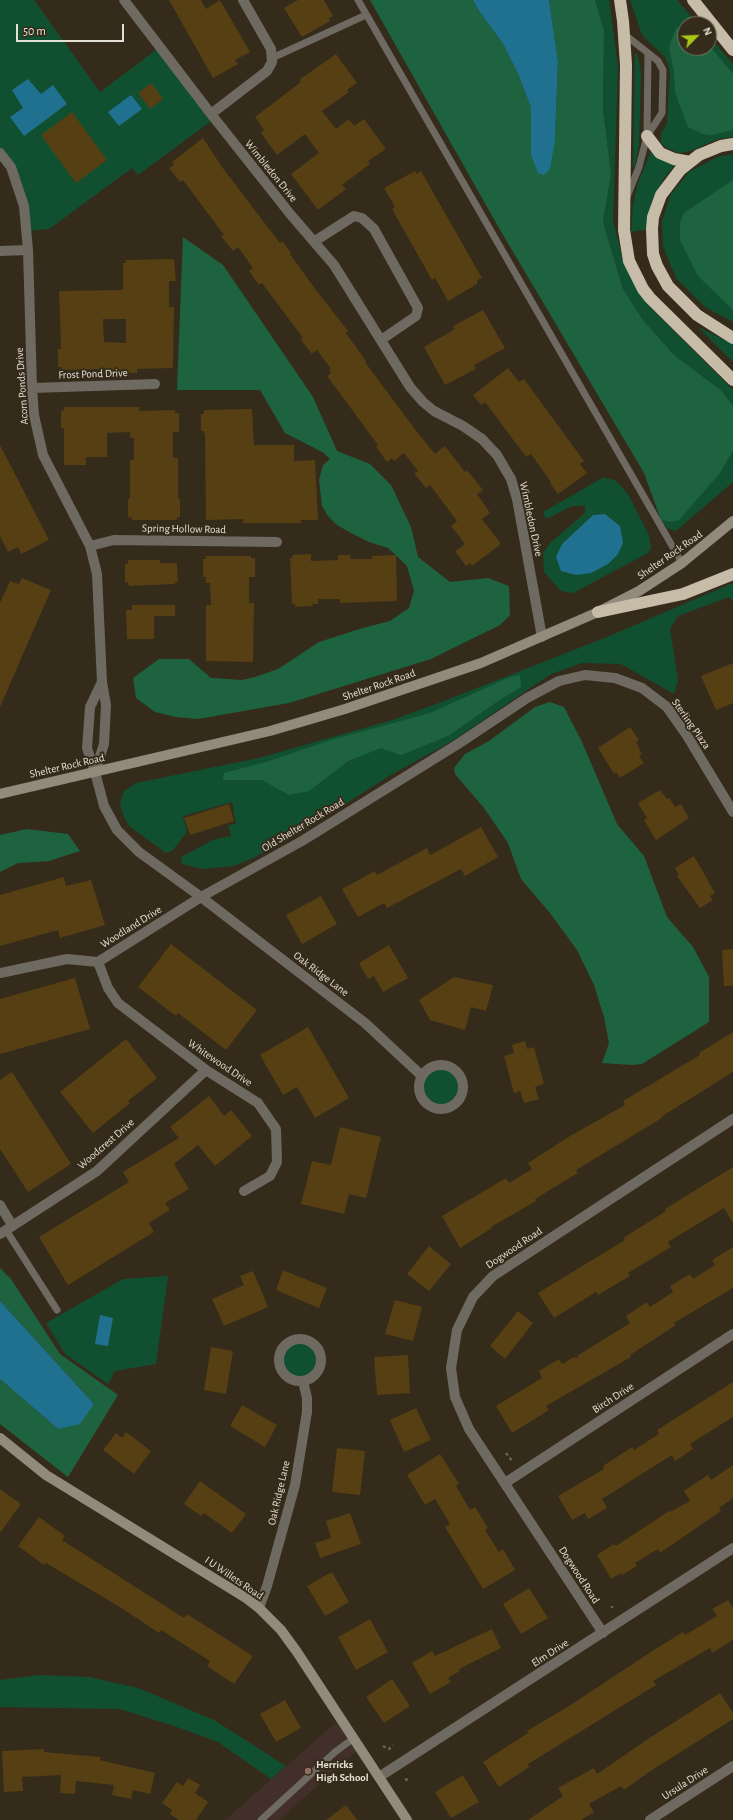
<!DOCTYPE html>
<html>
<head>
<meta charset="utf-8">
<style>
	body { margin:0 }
	#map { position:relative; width:733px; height:1820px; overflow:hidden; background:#352b1b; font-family:"Alegreya Sans",sans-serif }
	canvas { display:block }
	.north { position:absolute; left:677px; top:16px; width:40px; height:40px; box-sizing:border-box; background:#352b1b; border:1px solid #7b7365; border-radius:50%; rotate:66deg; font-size:11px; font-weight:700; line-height:16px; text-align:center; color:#e4dfd4 }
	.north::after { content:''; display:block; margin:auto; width:14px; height:18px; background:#a9c719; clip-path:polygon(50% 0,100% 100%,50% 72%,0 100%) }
	.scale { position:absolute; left:16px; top:24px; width:108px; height:18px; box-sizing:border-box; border:2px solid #e4dfd4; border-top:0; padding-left:5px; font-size:12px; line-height:14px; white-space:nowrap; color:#e4dfd4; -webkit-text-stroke:3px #352b1b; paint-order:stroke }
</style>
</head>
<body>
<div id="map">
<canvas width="733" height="1820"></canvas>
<div class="north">N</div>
<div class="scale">50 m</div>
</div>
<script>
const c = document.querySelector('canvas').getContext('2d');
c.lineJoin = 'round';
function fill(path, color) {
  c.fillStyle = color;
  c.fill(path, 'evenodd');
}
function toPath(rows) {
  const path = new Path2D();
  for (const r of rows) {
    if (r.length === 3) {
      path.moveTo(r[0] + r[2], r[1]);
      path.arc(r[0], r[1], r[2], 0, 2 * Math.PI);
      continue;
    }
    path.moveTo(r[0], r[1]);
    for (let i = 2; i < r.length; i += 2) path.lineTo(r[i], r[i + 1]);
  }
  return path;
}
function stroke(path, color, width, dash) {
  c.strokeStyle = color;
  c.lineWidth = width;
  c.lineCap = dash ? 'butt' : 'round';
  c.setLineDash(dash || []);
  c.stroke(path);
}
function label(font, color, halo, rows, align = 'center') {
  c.font = font + ' "Alegreya Sans",sans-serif';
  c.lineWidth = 4;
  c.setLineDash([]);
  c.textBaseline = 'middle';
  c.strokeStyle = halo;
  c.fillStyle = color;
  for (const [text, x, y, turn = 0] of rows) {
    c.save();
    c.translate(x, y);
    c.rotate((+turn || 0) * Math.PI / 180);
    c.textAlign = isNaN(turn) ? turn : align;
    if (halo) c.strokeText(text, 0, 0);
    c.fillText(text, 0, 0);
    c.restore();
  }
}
fill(toPath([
	[341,1718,360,1748,296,1805,279,1820,225,1820]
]), '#422f2a');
fill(toPath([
	[0,0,34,0,100,92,160,47,214,119,138,175,132,168,49,229,26,231,24,206,0,153],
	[595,0,609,0,618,66,613,220,622,257,651,308,733,390,733,406,722,391,675,356,643,320,623,289,603,222,611,174,603,109,604,30],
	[630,0,677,0,698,24,685,24,685,48,709,48,709,36,733,64,733,137,718,139,693,150,680,153,666,148,661,143,661,133,667,123,670,74,668,64,665,57,642,35],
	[635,53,637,54,641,72,639,145,635,167,633,167],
	[652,149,676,163,663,180,651,202,648,229,631,232,633,205,638,183],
	[733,154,733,322,705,307,676,278,663,246,662,221,671,194,689,172,717,157],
	[698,327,733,344,733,362],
	[733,451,733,482,676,531,667,528,661,520,671,522,720,473],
	[604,477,616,481,628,494,649,535,651,548,648,553,573,593,561,591,544,572,543,553,550,543,585,513,585,506,572,506,546,519,543,512],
	[605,514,620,526,562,544,593,515],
	[733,583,733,601,729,597,678,616,670,629,678,680,674,694,621,664,582,663,551,674,454,740,389,776,305,830,255,857,234,866,203,869,182,864,181,857,213,840,231,836,228,825,236,824,232,802,183,816,187,832,172,851,166,853,129,826,123,815,120,803,124,791,136,783,259,758,392,720,436,704,607,637],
	[441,1087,22],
	[168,1276,156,1364,115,1371,108,1384,65,1354,46,1323,123,1279],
	[300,1360,21],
	[40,1675,89,1677,138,1688,214,1720,286,1766,271,1779,218,1742,174,1726,120,1709,0,1707,0,1680]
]), '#105031');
fill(toPath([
	[370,0,473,0,479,11,503,44,519,76,531,108,531,155,555,140,558,61,549,0,595,0,604,30,603,109,611,174,603,222,623,289,643,320,675,356,722,391,733,406,733,451,720,473,679,520,671,522,661,520,644,473,499,228],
	[685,26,685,48,709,48,709,45,733,74,733,130,712,135,703,134,688,127,675,92,674,72,669,47,676,28],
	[733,180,733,310,698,276,680,240,680,223,684,213],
	[183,237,223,265,313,397,337,451,370,464,391,485,411,527,418,557,450,582,488,578,509,586,510,615,500,625,431,659,289,703,198,719,176,717,155,712,136,698,133,678,159,659,189,659,211,678,242,680,255,677,278,669,319,642,363,628,390,621,409,608,414,591,407,566,388,548,369,542,351,533,337,525,328,516,322,506,319,480,323,465,330,459,324,453,285,433,260,390,177,390],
	[520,675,521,687,501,699,448,736,401,755,381,748,348,761,309,791,289,795,262,780,223,780,224,773,266,762,331,740,430,713,510,677],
	[550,702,564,707,582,742,617,824,644,856,667,917,693,947,709,977,709,1022,642,1064,631,1065,602,1063,609,1043,604,1017,594,985,577,950,550,913,521,879,508,843,484,808,455,774,454,768,465,754,489,741,535,707],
	[27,829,68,834,80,851,49,861,18,863,0,872,0,835],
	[0,1268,11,1279,60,1354,118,1395,68,1477,0,1424,0,1379,58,1429,94,1404,0,1301]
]), '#1e6340');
fill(toPath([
	[473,0,549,0,558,61,555,140,550,169,544,175,538,173,531,155,531,108,519,76,503,44,479,11],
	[28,79,41,94,53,85,67,104,24,136,10,117,23,108,12,90],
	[131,95,142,109,119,126,108,112],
	[605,514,620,526,623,543,618,554,608,564,591,573,576,575,561,571,556,557,562,544,593,515],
	[0,1301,94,1404,80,1424,58,1429,0,1379],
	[100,1315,113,1318,108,1346,95,1344]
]), '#20708f');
fill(toPath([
	[169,0,201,0,206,9,220,0,250,52,235,60,238,64,213,78],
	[298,0,324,0,333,16,329,18,330,21,302,37,284,8],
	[336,54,357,83,347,90,349,92,322,111,336,129,349,119,354,126,364,119,386,149,368,161,370,164,342,185,346,189,318,210,291,174,319,153,305,134,277,155,261,133,264,130,255,117,301,82,299,80],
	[151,83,163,99,150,109,138,93],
	[72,112,107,160,76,183,41,135],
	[203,138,222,167,260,217,280,243,282,241,291,253,290,254,313,286,348,331,346,333,366,361,365,362,414,428,435,454,445,446,465,472,467,470,483,490,477,494,490,513,482,519,501,544,472,566,470,563,466,566,455,551,465,544,451,526,457,521,430,485,426,488,414,473,418,471,404,453,394,461,392,458,387,462,376,447,378,445,327,376,331,373,329,370,331,369,317,350,312,354,300,339,303,338,262,283,259,285,249,271,253,268,238,247,233,251,221,236,224,235,183,180,180,182,169,168,174,165,172,162],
	[415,171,417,174,421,171,482,278,477,280,477,284,448,301,435,278,432,280,398,220,392,209,395,207,384,188],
	[174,259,176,281,169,281,169,307,174,307,173,368,137,369,137,373,99,372,99,369,62,370,62,367,58,367,58,349,61,349,59,291,123,290,123,263,126,263,126,260],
	[103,319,126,319,126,343,104,342],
	[483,310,505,348,474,365,476,369,445,385,424,347,455,329,453,326],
	[508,368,519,382,524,379,584,461,580,464,587,473,558,494,550,483,551,482,531,454,526,457,485,402,481,405,473,395],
	[64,407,139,407,139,411,175,410,175,413,179,413,179,432,173,432,173,458,178,458,178,499,180,499,180,517,177,517,177,520,132,520,132,518,128,517,128,499,130,499,130,460,134,460,134,438,130,438,130,432,107,433,107,457,86,457,86,465,64,465,64,428,61,428,61,411,64,410],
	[252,409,254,445,294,445,294,461,315,460,318,520,301,520,301,523,243,523,243,519,206,520,205,437,204,431,201,431,201,414,204,414,204,410],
	[0,445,49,540,21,554,18,547,8,552,0,536],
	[311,554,311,561,338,560,338,555,350,555,351,559,372,559,372,556,396,555,397,601,340,603,340,599,318,599,318,604,312,604,313,606,295,607,295,604,292,604,290,558,293,558,292,555],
	[206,556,251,556,251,558,255,558,255,577,249,577,249,603,254,603,253,662,206,661,206,605,211,605,210,583,206,583,206,577,203,577,203,559,206,559],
	[128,560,160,560,160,563,177,563,178,582,175,582,175,584,129,586,128,582,125,582,125,564,128,564],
	[22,578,51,590,0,707,0,603,10,581,19,584],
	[132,605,175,605,175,616,154,616,154,639,127,639,126,610,132,610],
	[733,663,733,703,716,710,701,676],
	[630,727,639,740,636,742,642,754,639,756,644,763,620,778,616,772,614,774,598,748],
	[660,790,667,799,669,798,675,807,681,804,689,818,656,840,644,820,647,818,638,803],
	[229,804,234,821,190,835,184,818],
	[481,827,498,857,465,876,461,869,387,908,384,903,358,917,342,889,375,871,377,875,427,848,430,855],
	[694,856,715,893,710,896,713,900,700,908,677,876,679,875,675,868],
	[64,877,66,886,91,880,105,925,60,938,58,930,0,946,0,895],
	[321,896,337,924,302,944,286,915],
	[171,944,257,1010,226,1050,178,1013,176,1016,138,987],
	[389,945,408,978,383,992,374,976,368,979,359,963],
	[733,949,733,986,724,986,722,950],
	[454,977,493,985,486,1011,471,1007,465,1030,430,1020,419,1000],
	[75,978,90,1029,0,1054,0,999],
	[308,1027,349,1098,315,1118,297,1087,283,1095,260,1055],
	[733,1032,733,1072,661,1117,662,1118,576,1170,578,1173,535,1199,536,1201,491,1227,492,1228,460,1248,442,1216,506,1178,509,1183,532,1169,528,1163,570,1136,625,1105,623,1101,700,1055,699,1053],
	[126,1039,157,1078,128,1101,130,1103,93,1133,60,1092],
	[525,1041,527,1049,534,1047,544,1084,535,1087,539,1099,524,1103,520,1091,514,1093,504,1056,514,1053,512,1045],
	[12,1072,71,1164,28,1192,0,1149,0,1080],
	[209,1096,224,1116,231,1110,252,1136,215,1166,198,1145,174,1164,189,1189,165,1203,170,1210,149,1223,154,1232,68,1285,39,1237,129,1182,123,1172,179,1138,170,1127],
	[340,1127,381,1137,366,1198,349,1194,344,1214,301,1204,312,1161,331,1165],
	[733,1167,733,1223,724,1208,668,1242,671,1247,628,1273,630,1276,598,1295,596,1292,554,1318,538,1293,625,1240,623,1238,666,1211,665,1209],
	[429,1246,451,1264,429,1291,407,1274],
	[733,1247,733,1288,674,1323,676,1325,630,1355,631,1357,546,1406,549,1410,512,1433,496,1406,542,1378,539,1371,559,1359,562,1364,574,1357,579,1358,577,1356,630,1323,626,1316,647,1302,650,1307,673,1292,670,1286,690,1274,693,1279,715,1265,712,1260],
	[283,1270,327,1288,319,1308,276,1290],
	[253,1271,268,1307,224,1326,212,1299,244,1285,240,1276],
	[395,1300,422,1307,413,1341,385,1334],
	[518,1311,533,1323,505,1359,490,1346],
	[211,1347,233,1351,226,1394,204,1390],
	[408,1355,410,1393,377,1395,374,1357],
	[733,1382,733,1417,690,1444,693,1449,675,1461,672,1455,602,1499,607,1508,588,1519,585,1513,572,1520,558,1496,604,1469,603,1466,632,1447,634,1450,659,1434,657,1430],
	[242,1405,277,1425,265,1447,230,1426],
	[416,1408,431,1440,404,1452,390,1420],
	[126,1432,151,1451,134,1474,103,1450,116,1433,122,1438],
	[337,1448,365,1451,360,1495,332,1492],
	[440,1454,459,1484,456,1486,470,1510,475,1507,488,1528,485,1530,499,1552,503,1549,515,1570,483,1589,445,1527,450,1524,435,1499,425,1505,407,1475],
	[733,1465,733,1498,719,1508,721,1511,660,1553,658,1549,635,1563,637,1566,622,1575,621,1573,611,1579,597,1555,614,1544,616,1546,669,1511,670,1512,690,1501,684,1491,708,1475,711,1480],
	[200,1481,246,1514,232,1533,204,1513,201,1516,184,1504],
	[0,1489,21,1504,0,1533],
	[350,1513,361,1544,320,1558,315,1543,331,1538,326,1521],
	[39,1517,65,1536,62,1540,184,1618,187,1614,253,1656,234,1684,207,1666,210,1661,161,1630,159,1633,123,1609,46,1563,44,1565,18,1546],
	[332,1572,349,1602,325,1616,307,1586],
	[529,1588,548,1618,521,1634,503,1604],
	[728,1600,733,1608,733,1640,712,1653,710,1648,653,1681,656,1685,528,1764,529,1767,499,1787,483,1762,528,1733,527,1731,569,1706,657,1648,683,1632,685,1635,717,1616,712,1609],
	[370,1619,388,1652,356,1670,338,1637],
	[492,1629,501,1648,459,1669,460,1671,448,1678,451,1682,430,1694,412,1663,432,1651,435,1656],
	[392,1679,410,1706,384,1723,366,1697],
	[720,1693,733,1713,733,1719,649,1772,624,1790,621,1786,589,1804,594,1812,581,1820,528,1820,563,1796,558,1788,594,1768,597,1774,648,1739],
	[285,1700,301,1728,276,1742,260,1714],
	[44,1749,44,1752,100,1757,100,1760,155,1773,150,1794,133,1790,131,1799,112,1795,114,1785,76,1781,75,1794,60,1793,61,1775,22,1777,23,1791,4,1792,2,1751],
	[463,1775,479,1802,451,1818,435,1792],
	[188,1778,200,1785,195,1793,208,1802,196,1820,179,1820,170,1814,172,1810,162,1803,177,1782,183,1786],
	[346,1805,357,1820,326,1820]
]), '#553f13');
stroke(toPath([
	[506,1453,512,1461],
	[612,1608,612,1606],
	[383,1746,389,1749,393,1745],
	[405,1779,408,1780]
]), '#6b6354', 2.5, [3, 3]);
stroke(toPath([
	[358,0,682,563],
	[624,34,648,53,647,136,639,167,627,197],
	[272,58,366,15],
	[647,136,662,113,663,70,658,61,648,53],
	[6,1230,57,1310],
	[261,1820,335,1752,354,1738]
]), '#6e6961', 7);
stroke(toPath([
	[124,0,211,114,291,215,334,265,410,387,423,402,434,411,463,426,482,439,497,455,511,479,517,499,542,637],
	[211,114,267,71,272,62,271,49,243,0],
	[0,153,11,167,24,206,28,250,32,388,34,415,43,455,90,546,97,574,102,682,106,705,104,744,95,772,87,748,90,707,102,682],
	[315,241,354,216,362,218,374,229,418,308,416,316,381,340],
	[0,251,28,250],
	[32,388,155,384],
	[90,546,114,540,277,542],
	[95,772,104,806,117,830,139,852,201,897,302,841,458,744,527,698,559,681,585,675,615,678,642,688,667,707,686,734,733,812],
	[98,962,108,988,118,1003,206,1070,258,1103,276,1129,277,1162,270,1176,244,1191],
	[0,973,67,959,98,962,201,897,365,1023,422,1076],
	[441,1087,22],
	[0,1205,12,1225],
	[0,1234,97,1171,206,1070],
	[300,1360,21],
	[505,1483,733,1334],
	[259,1608,267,1586,295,1485,307,1412,307,1398,303,1381],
	[603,1633,469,1429,455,1397,451,1368,457,1330,473,1297,493,1276,733,1119],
	[379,1777,733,1548],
	[650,1820,733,1766]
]), '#6e6961', 10);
stroke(toPath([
	[0,794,270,731,345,709,481,663,598,612,639,591,682,563,733,521],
	[0,1438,46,1475,246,1598,259,1608,281,1630,297,1652,407,1820]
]), '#928a7d', 10);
stroke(toPath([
	[620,0,623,21,626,65,624,230,629,261,643,289,650,298,733,380],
	[693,0,733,50],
	[647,136,660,153,674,159,690,162],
	[733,144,721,146,699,155,680,170,661,195,653,217,652,229,653,254,657,266,668,286,697,315,733,338],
	[598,612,683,594,733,574]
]), '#c7bca7', 12);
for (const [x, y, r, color] of [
	[308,1771,4,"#8d6e63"]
]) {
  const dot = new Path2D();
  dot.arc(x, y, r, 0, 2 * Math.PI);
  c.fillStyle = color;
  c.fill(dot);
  stroke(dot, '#352b1b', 1.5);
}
label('11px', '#e4dfd4', '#352b1b', [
	["Wimbledon Drive",271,171,51],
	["Frost Pond Drive",93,374,-2],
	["Acorn Ponds Drive",22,386,-94],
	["Wimbledon Drive",531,519,78],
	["Spring Hollow Road",184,529,1],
	["Shelter Rock Road",670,555,-35],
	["Shelter Rock Road",379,685,-19],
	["Sterling Plaza",691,724,55],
	["Shelter Rock Road",67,766,-13],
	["Old Shelter Rock Road",303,825,-31],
	["Woodland Drive",131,927,-32],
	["Oak Ridge Lane",321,974,37],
	["Whitewood Drive",220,1063,34],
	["Woodcrest Drive",106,1144,-41],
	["Dogwood Road",514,1248,-34],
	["Birch Drive",613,1398,-33],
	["Oak Ridge Lane",279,1493,-77],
	["Dogwood Road",579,1575,57],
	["I U Willets Road",234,1578,34],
	["Elm Drive",550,1653,-33],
	["Ursula Drive",685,1783,-33]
]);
label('bold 11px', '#e4dfd4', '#352b1b', [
	["Herricks",316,1765],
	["High School",316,1778]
], 'left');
</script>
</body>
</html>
